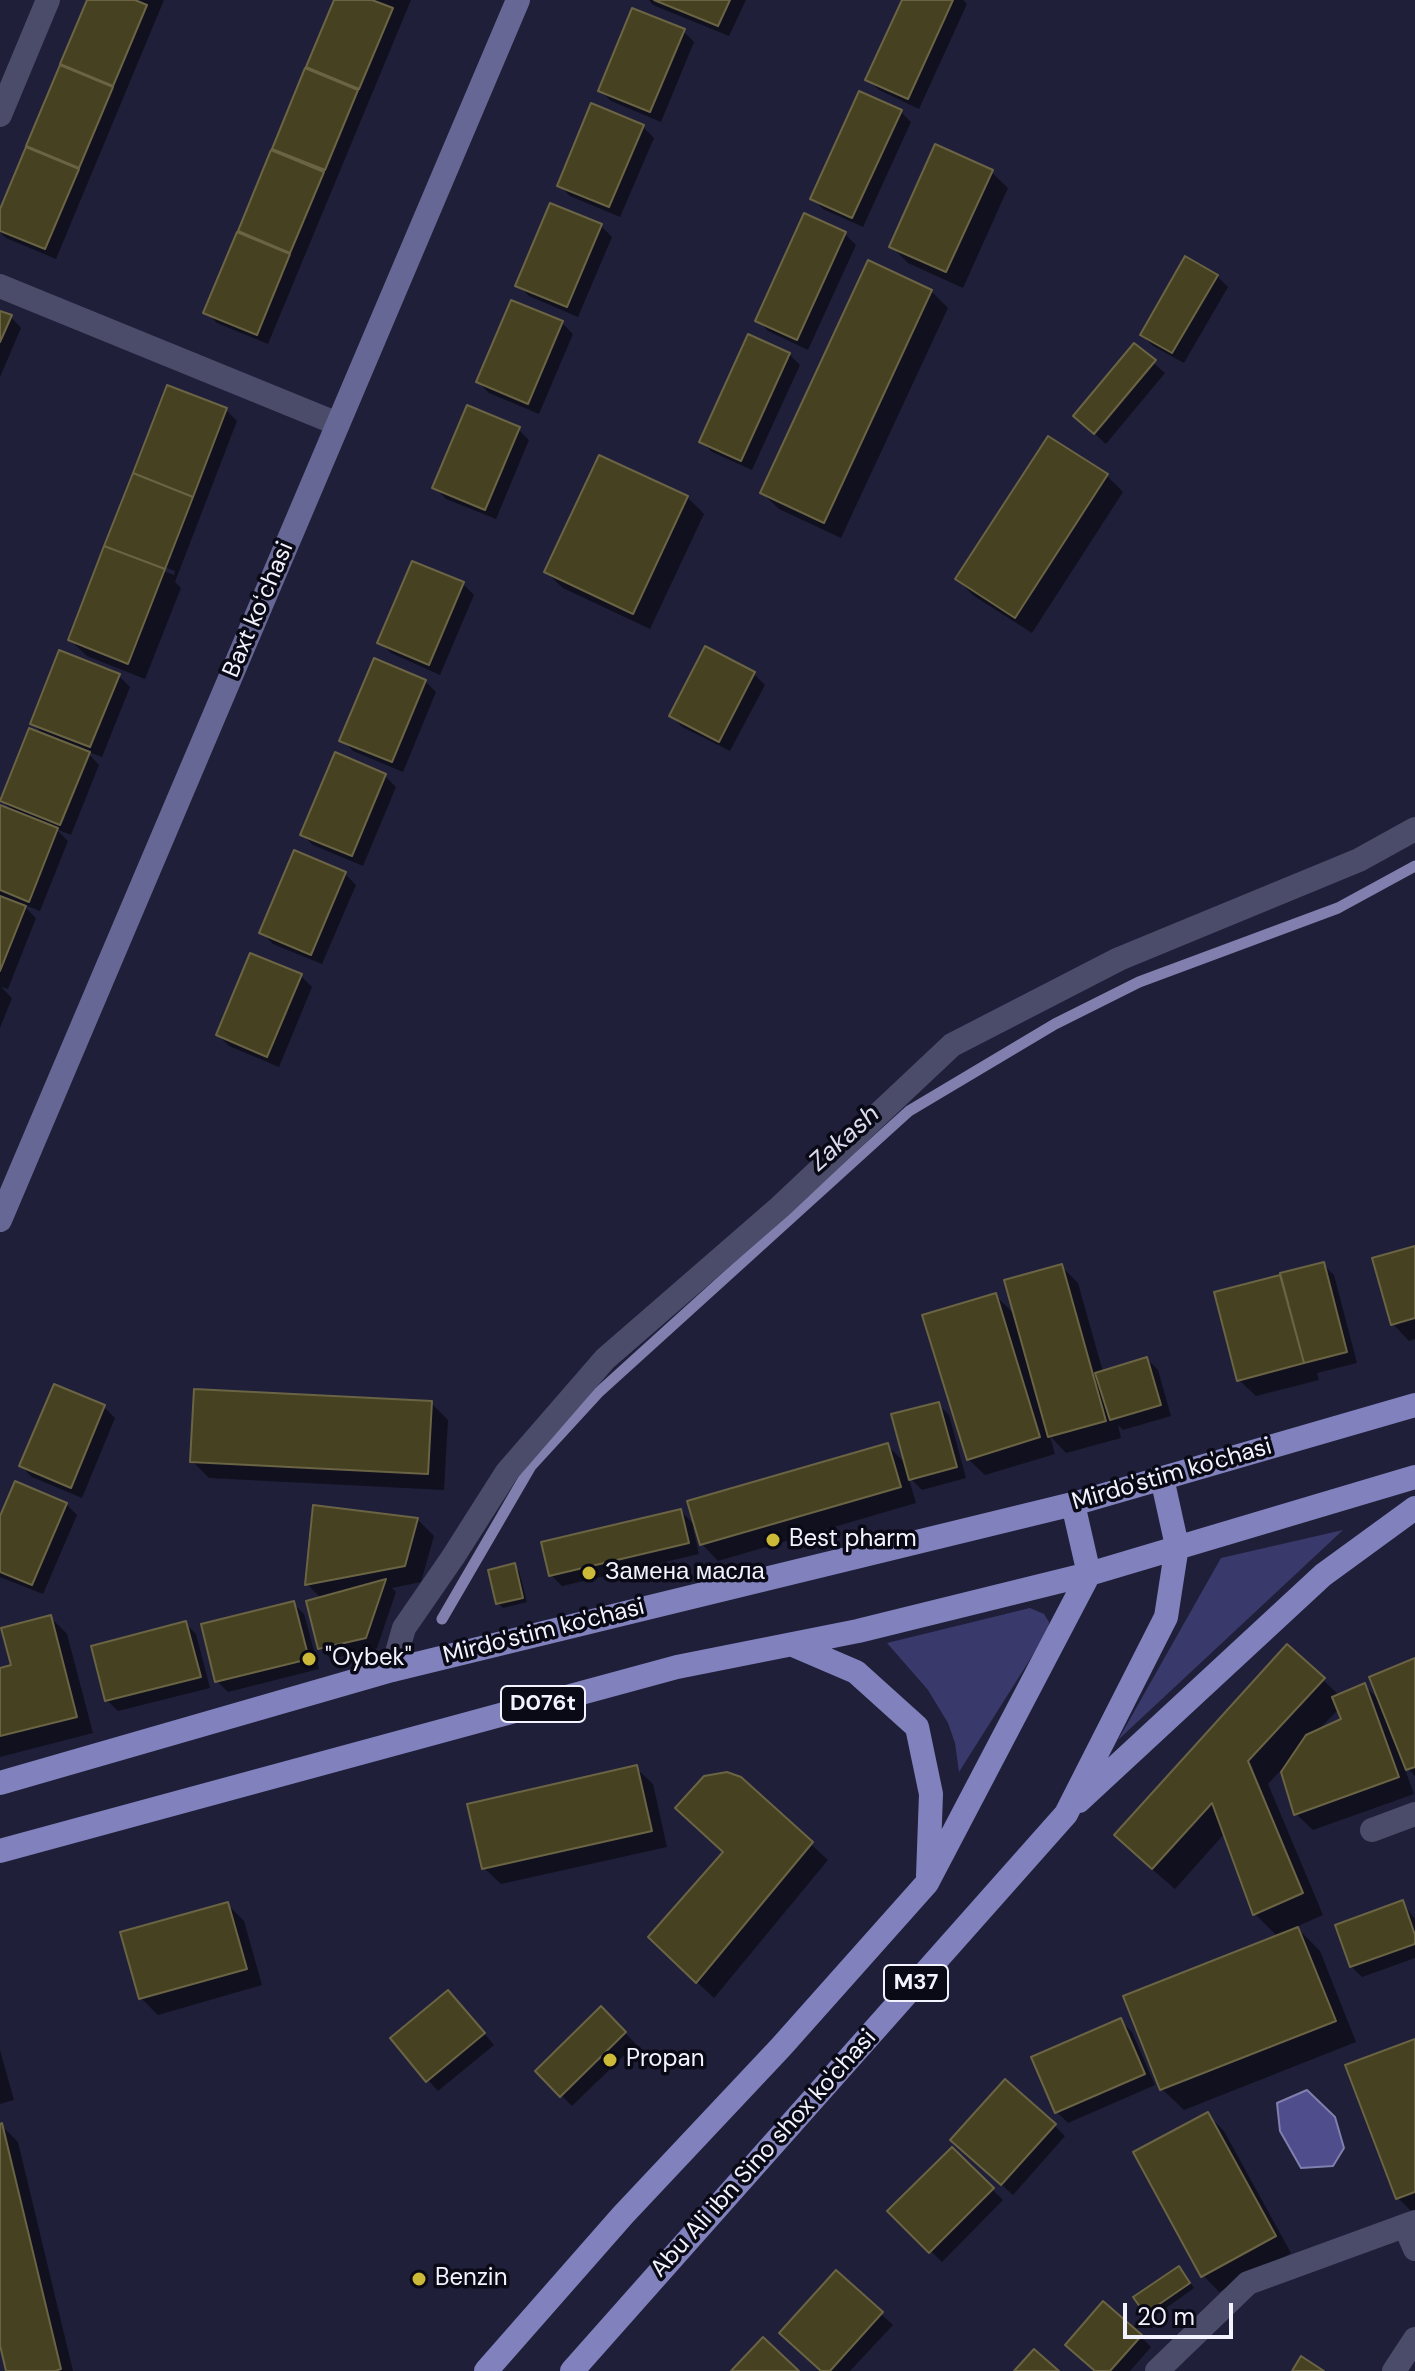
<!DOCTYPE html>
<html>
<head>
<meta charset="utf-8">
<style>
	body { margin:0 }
	#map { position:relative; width:1415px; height:2371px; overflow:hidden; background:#1f1f39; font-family:"DM Sans",sans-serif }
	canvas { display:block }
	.scale { position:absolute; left:1123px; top:2303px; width:110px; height:36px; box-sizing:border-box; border:4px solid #f2f3fe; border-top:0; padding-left:10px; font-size:24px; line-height:28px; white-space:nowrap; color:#f2f3fe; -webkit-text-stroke:6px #0a0a16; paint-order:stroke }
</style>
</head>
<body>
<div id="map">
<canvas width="1415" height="2371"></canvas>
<div class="scale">20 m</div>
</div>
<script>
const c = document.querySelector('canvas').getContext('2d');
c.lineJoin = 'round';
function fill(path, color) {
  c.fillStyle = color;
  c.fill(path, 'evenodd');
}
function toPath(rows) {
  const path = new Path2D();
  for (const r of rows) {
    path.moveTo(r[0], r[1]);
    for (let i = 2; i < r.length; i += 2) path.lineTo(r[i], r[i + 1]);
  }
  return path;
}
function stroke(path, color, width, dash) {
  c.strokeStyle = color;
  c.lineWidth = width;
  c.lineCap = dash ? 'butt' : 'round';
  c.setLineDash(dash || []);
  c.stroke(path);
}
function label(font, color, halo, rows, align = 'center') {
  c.font = font + ' "DM Sans",sans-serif';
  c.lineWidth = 7;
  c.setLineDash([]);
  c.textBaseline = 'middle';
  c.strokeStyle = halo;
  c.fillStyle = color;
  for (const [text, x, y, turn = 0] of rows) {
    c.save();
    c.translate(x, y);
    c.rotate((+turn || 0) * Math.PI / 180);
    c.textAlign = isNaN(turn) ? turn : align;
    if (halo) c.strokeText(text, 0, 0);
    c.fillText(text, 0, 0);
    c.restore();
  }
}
fill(toPath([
	[1343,1530,1118,1740,1221,1558],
	[1030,1608,1044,1614,1049,1622,1048,1631,959,1772,955,1743,948,1723,928,1690,887,1643]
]), '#3a396b');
const water = toPath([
	[1307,2090,1335,2117,1344,2148,1333,2166,1301,2168,1280,2131,1277,2103,1307,2090]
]);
fill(water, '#4f4d8c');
stroke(water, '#807fae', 2);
fill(toPath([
	[89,0,164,0,56,259,6,238,0,232,0,214],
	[336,0,411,0,268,344,217,323,206,312],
	[649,0,746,0,729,36,653,5],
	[904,0,963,0,967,4,919,109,879,90,868,80],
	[683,31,694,42,661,122,611,101,600,90],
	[900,111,911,122,863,227,823,209,812,198],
	[643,127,654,138,620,217,570,196,559,185],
	[991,172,1008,188,963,288,908,263,891,246],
	[805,216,845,234,856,245,808,350,768,331,758,320],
	[601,226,612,237,578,317,529,296,518,285],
	[1217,276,1228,287,1184,363,1153,346,1142,335],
	[931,291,948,308,841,538,779,509,762,493],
	[0,313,11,317,21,328,0,377],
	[562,323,573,334,539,414,489,393,478,382],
	[1134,346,1165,373,1106,444,1087,427],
	[789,354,800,365,752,470,712,452,701,441],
	[168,388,226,410,237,421,175,582,181,588,145,679,87,656,70,640],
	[117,549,175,571,174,575,117,553],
	[518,429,529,440,496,519,446,499,435,488],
	[1107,476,1123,492,1032,633,974,596,957,579],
	[687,497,704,514,650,629,563,588,546,572],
	[463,584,474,595,440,675,391,653,380,642],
	[754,674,765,685,730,751,682,727,672,716],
	[119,676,130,687,102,757,86,751,99,765,71,835,56,829,68,841,40,911,22,904,36,918,8,989,1,987,12,998,0,1028,0,808,15,813,2,801,46,737,32,723],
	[425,681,436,692,403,772,353,751,342,740],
	[336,755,385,776,396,787,363,866,313,845,302,834],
	[345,874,356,885,322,964,273,944,262,933],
	[301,976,312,987,279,1067,229,1046,218,1035],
	[1415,1248,1415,1339,1409,1341,1393,1324],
	[1323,1264,1334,1275,1357,1363,1317,1373,1319,1380,1256,1396,1239,1380,1279,1277,1285,1283],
	[1061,1266,1078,1283,1103,1372,1147,1359,1158,1370,1171,1416,1123,1430,1118,1425,1121,1438,1066,1453,1050,1436,1055,1454,985,1475,968,1459,995,1295,1016,1316],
	[431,1403,448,1420,444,1490,209,1478,192,1461],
	[938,1404,949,1415,966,1478,922,1490,908,1476,916,1503,718,1561,702,1544,696,1527,693,1528,699,1554,562,1586,551,1575,681,1511,696,1527,887,1445,907,1465],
	[104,1407,115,1418,82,1498,32,1477,21,1466],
	[66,1504,77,1515,43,1594,0,1577,0,1521],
	[418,1520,434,1536,421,1582,392,1588,396,1592,377,1648,331,1659,320,1648,322,1599,307,1584],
	[514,1566,519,1571,527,1602,503,1608,498,1603],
	[293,1603,304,1614,319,1669,228,1692,217,1681],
	[51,1618,67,1634,93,1733,0,1757,0,1670,13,1666],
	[185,1623,196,1634,210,1688,118,1711,107,1700],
	[1287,1646,1340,1696,1364,1685,1382,1703,1415,1661,1415,1776,1403,1764,1414,1794,1313,1830,1296,1814,1282,1769,1268,1784,1323,1915,1296,1927,1320,1951,1356,2042,1184,2110,1162,2089,1278,1937,1255,1914,1225,1833,1175,1889,1138,1857],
	[1339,1709,1343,1720,1316,1732],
	[636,1768,653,1784,667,1847,501,1884,484,1868],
	[740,1779,828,1860,714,1998,667,1954,725,1853],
	[1402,1903,1415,1919,1415,1958,1362,1977,1351,1966],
	[227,1904,244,1921,262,1985,158,2015,141,1998],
	[459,2003,494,2045,438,2091,428,2080],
	[601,2009,636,2044,572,2106,537,2071],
	[1121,2021,1132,2032,1155,2085,1068,2123,1057,2112],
	[1415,2041,1415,2214,1414,2214,1398,2198],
	[0,2050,14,2100,0,2104],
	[1208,2115,1224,2131,1291,2253,1219,2292,1203,2275],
	[1,2125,18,2142,73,2371,8,2371,0,2336],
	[1054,2125,1065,2136,1013,2195,964,2151],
	[952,2150,1003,2200,942,2262,890,2211],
	[836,2273,893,2325,850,2371,823,2371],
	[1183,2273,1194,2288,1152,2318,1136,2298],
	[1140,2336,1151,2347,1130,2371,1097,2371]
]), '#0007');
stroke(toPath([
	[442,1619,531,1466,598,1393,909,1111,1055,1024,1139,982,1338,908,1415,866]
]), '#807fae', 11);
const building = toPath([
	[87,0,135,0,147,5,113,86,60,64,87,0],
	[334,0,372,0,393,8,359,89,306,67,334,0],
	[654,0,730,0,718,26,654,0],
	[902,0,953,0,908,99,865,80,902,0],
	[632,8,685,29,650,112,598,91,632,8],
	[60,65,113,87,79,168,26,146,60,65],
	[305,68,358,90,325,170,272,149,305,68],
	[859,91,902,110,852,218,810,199,859,91],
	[591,103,644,125,609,207,557,186,591,103],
	[935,144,993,170,946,272,889,247,935,144],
	[26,147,79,169,45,249,0,231,0,209,26,147],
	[271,150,324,172,290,253,238,231,271,150],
	[550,203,602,224,567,307,515,286,550,203],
	[804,213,846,232,797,340,755,321,804,213],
	[237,232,290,254,257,335,203,313,237,232],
	[1185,256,1218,275,1172,353,1140,335,1185,256],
	[868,260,932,290,824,523,760,493,868,260],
	[511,300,563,321,528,404,476,382,511,300],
	[0,311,12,315,0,342,0,311],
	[748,334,790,353,741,461,699,442,748,334],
	[1134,343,1156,360,1094,434,1073,416,1134,343],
	[167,385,227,408,193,497,133,473,167,385],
	[467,405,520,427,485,510,432,488,467,405],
	[1048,436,1108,474,1015,618,955,579,1048,436],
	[599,455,688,496,633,614,544,572,599,455],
	[133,473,193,497,165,569,104,546,133,473],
	[104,546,165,569,128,664,68,640,104,546],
	[412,561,464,582,429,665,377,643,412,561],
	[705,646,755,672,719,742,669,716,705,646],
	[59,650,120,674,90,747,30,724,59,650],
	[374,658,426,680,392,762,339,741,374,658],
	[29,728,90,752,60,825,0,801,29,728],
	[335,752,386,774,352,856,300,835,335,752],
	[0,805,58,828,29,902,0,890,0,805],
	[294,850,346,872,311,955,259,933,294,850],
	[0,896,26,906,0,971,0,896],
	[250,953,302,974,267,1057,216,1035,250,953],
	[1415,1246,1415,1318,1391,1325,1372,1258,1415,1246],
	[1324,1262,1347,1352,1304,1363,1280,1273,1324,1262],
	[1062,1264,1106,1421,1048,1437,1004,1280,1062,1264],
	[1280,1275,1304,1363,1237,1381,1214,1292,1280,1275],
	[996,1293,1040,1437,967,1460,922,1315,996,1293],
	[1147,1357,1161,1405,1110,1420,1095,1373,1147,1357],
	[54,1384,105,1405,71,1488,19,1466,54,1384],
	[194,1389,432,1401,428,1474,190,1462,194,1389],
	[939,1402,957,1467,909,1480,891,1414,939,1402],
	[888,1443,901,1487,700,1545,687,1501,888,1443],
	[15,1481,67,1503,32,1585,0,1572,0,1516,15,1481],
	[313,1505,418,1518,405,1566,305,1585,313,1505],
	[681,1509,689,1543,549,1576,541,1542,681,1509],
	[515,1563,523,1598,496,1604,488,1570,515,1563],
	[386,1579,366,1638,318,1649,306,1601,386,1579],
	[294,1601,309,1659,215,1682,201,1624,294,1601],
	[51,1615,77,1717,0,1736,0,1668,11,1665,1,1628,51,1615],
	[186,1621,201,1677,105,1701,91,1646,186,1621],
	[1287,1644,1325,1678,1248,1761,1303,1893,1253,1915,1212,1803,1152,1869,1114,1835,1287,1644],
	[1415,1658,1415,1767,1406,1770,1369,1677,1415,1658],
	[1365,1683,1399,1777,1294,1815,1281,1772,1306,1735,1341,1719,1332,1697,1365,1683],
	[637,1765,652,1831,482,1869,467,1804,637,1765],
	[727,1772,741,1777,813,1842,696,1983,648,1937,723,1852,675,1808,704,1776,727,1772],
	[1403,1900,1415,1935,1415,1944,1350,1967,1335,1925,1403,1900],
	[228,1902,247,1969,139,1999,120,1932,228,1902],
	[1298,1927,1336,2021,1160,2090,1123,1996,1298,1927],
	[448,1990,485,2033,426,2082,390,2038,448,1990],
	[601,2006,626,2032,560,2097,535,2071,601,2006],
	[1121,2018,1145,2074,1055,2113,1031,2057,1121,2018],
	[1415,2039,1415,2192,1396,2199,1345,2065,1415,2039],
	[1005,2079,1056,2124,1001,2185,950,2140,1005,2079],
	[1208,2112,1276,2236,1201,2277,1133,2152,1208,2112],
	[2,2123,61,2369,55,2371,6,2371,0,2345,0,2124,2,2123],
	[952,2147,994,2188,929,2253,887,2211,952,2147],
	[1179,2266,1190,2283,1145,2314,1133,2297,1179,2266],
	[836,2270,883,2312,830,2371,821,2371,779,2333,836,2270],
	[1103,2301,1142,2335,1110,2371,1095,2371,1065,2345,1103,2301],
	[763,2337,799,2371,731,2371,763,2337],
	[1034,2349,1059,2371,1014,2371,1034,2349],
	[1301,2356,1324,2371,1292,2371,1301,2356]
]);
fill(building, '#464121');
stroke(building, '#6a6444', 2);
stroke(toPath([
	[0,115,48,0],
	[0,286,338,424],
	[392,1670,404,1628,453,1557,507,1472,605,1359,780,1207,952,1045,1119,959,1359,860,1415,829],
	[1372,1830,1415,1814],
	[1405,2226,1415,2249],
	[1157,2371,1248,2283,1415,2222],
	[1394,2371,1415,2339]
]), '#4b4c6a', 24);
stroke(toPath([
	[0,1220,518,0]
]), '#666794', 24);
stroke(toPath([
	[793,1645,856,1672,917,1727,931,1794,928,1876],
	[0,1783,392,1670,1073,1504,1415,1405],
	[1079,1801,1323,1575,1415,1508],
	[0,1851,677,1667,858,1631,1089,1574,1415,1477],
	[486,2371,623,2215,781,2047,927,1883,1089,1574,1073,1504],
	[572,2371,1066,1814,1166,1617,1177,1546,1162,1478]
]), '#8182bd', 24);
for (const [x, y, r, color] of [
	[773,1540,8,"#cdb938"],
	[589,1573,8,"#cdb938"],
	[309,1659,8,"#cdb938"],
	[610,2060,8,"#cdb938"],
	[419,2279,8,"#cdb938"]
]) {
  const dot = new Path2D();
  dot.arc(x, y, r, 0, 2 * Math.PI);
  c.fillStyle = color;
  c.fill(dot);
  stroke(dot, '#0a0a16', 3);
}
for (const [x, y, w] of [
	[543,1704,84],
	[916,1983,64]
]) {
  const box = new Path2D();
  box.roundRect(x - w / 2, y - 18, w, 36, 6);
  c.fillStyle = '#0a0a16';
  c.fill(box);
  stroke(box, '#f2f3fe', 2);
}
label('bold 22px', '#f2f3fe', null, [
	["D076t",543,1704],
	["M37",916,1983]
]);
label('24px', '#f2f3fe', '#0a0a16', [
	["Baxt koʻchasi",259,610,-67],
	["Mirdo'stim ko'chasi",1172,1475,-16],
	["Mirdo'stim ko'chasi",544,1632,-14],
	["Abu Ali ibn Sino shox ko'chasi",764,2154,-48]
]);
label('24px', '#f2f3fe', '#0a0a16', [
	["Best pharm",789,1540],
	["Замена масла",605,1573],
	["\"Oybek\"",325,1659],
	["Propan",626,2060],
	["Benzin",435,2279]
], 'left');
label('italic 26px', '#dadbee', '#0a0a16', [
	["Zakash",845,1139,-42]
]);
</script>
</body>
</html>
